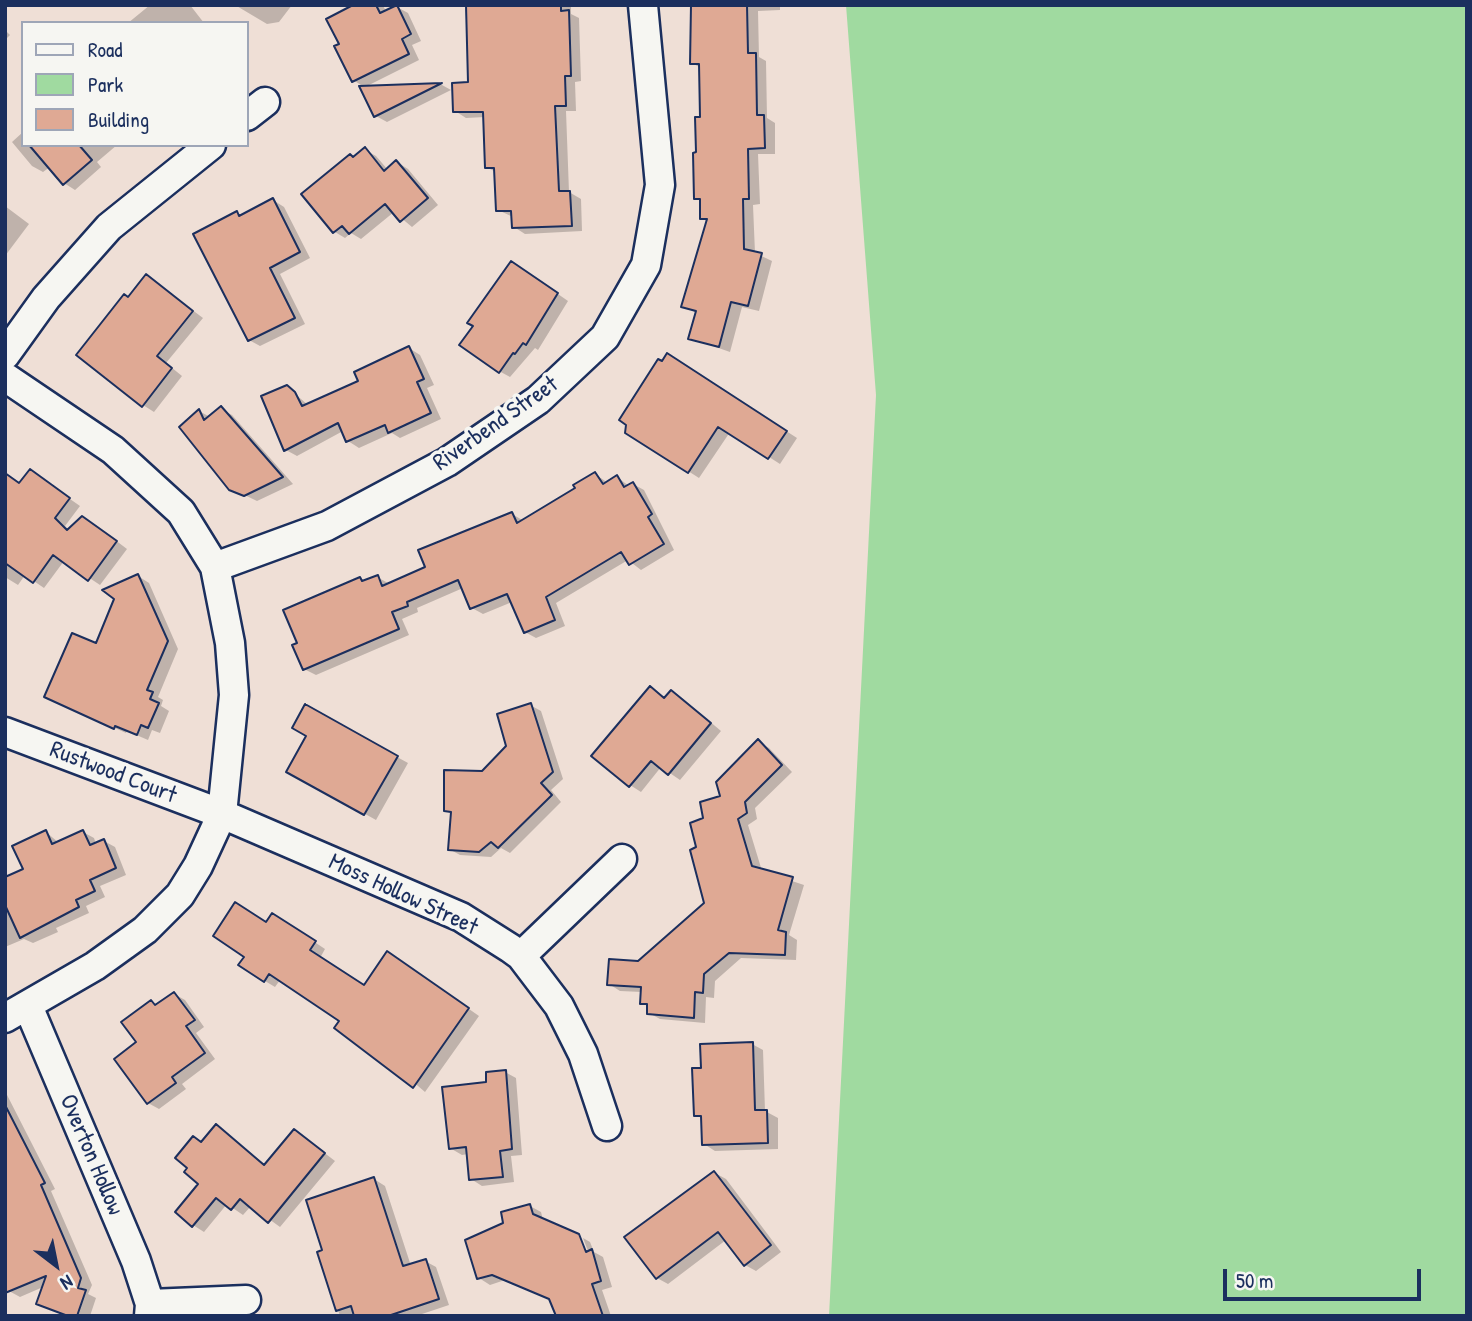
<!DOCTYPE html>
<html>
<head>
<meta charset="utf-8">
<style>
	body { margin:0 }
	#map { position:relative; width:1472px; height:1321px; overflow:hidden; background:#efdfd6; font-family:"Patrick Hand",sans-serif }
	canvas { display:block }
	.frame { position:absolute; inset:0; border:7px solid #1b2f5e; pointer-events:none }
	.legend { position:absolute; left:21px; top:21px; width:228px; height:126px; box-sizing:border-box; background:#f6f6f2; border:2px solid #9ea6b7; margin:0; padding:9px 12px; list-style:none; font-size:21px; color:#1b2f5e }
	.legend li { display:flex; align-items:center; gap:14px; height:35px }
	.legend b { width:35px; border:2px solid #9ea6b7 }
	.north { position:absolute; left:21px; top:1230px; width:70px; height:70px; -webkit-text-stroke:5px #f6f6f2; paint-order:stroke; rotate:148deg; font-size:19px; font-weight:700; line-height:28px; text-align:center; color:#1b2f5e }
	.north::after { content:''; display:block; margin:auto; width:24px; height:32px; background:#1b2f5e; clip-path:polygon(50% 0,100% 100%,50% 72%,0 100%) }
	.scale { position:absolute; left:1223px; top:1269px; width:198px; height:32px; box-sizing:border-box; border:4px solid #1b2f5e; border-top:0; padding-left:9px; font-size:21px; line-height:24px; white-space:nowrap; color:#1b2f5e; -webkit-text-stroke:5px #f6f6f2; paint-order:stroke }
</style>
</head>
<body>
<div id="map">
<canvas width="1472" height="1321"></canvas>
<div class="frame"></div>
<ul class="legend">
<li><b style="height:9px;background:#f6f6f2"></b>Road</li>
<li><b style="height:19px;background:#a0daa0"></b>Park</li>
<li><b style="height:19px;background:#dfa994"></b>Building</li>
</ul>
<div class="north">N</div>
<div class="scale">50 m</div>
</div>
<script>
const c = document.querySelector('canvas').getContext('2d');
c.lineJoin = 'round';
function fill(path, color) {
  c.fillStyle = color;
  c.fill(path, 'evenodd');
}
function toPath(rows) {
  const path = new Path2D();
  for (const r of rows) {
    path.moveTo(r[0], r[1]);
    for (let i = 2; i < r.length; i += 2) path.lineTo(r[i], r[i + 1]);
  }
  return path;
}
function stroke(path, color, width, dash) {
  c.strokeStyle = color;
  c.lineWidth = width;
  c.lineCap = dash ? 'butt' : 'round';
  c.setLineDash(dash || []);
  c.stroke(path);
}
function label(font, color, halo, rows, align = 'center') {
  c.font = font + ' "Patrick Hand",sans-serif';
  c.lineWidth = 7;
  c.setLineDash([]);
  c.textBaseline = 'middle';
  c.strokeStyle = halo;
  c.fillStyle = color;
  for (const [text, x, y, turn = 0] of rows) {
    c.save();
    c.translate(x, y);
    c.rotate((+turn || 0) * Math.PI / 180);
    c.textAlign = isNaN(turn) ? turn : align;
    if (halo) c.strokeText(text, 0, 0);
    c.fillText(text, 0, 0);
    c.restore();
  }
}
fill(toPath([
	[846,5,1467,5,1467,1316,829,1316,876,395]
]), '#a0daa0');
fill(toPath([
	[150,5,190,5,204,23,128,23],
	[235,5,292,5,279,22,267,24],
	[358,5,383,5,386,12,397,7,408,13,421,41,412,45,419,60,363,88,442,85,451,90,387,122,376,116,361,85,353,80,341,45],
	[465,5,571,5,571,14,579,18,581,81,575,82,576,111,566,111,569,192,581,199,582,231,525,234,514,227,513,217,498,210,496,172,486,167,485,117,466,118,455,111,470,84],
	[692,5,780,5,780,10,758,11,759,57,766,61,767,118,775,123,775,154,758,154,760,204,753,205,755,253,772,261,759,311,742,307,730,352,690,338,697,313,683,306,708,222,702,218,701,201,696,198,701,68,692,63],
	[5,30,10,35,5,40],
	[23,132,23,145,117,145,97,162,101,167,75,190,64,183,50,167,43,172,32,166,12,142],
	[365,150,376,156,388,170,397,162,408,169,438,205,412,227,394,212,361,239,351,233,345,238,335,232,354,158],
	[273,200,284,207,310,258,280,274,305,324,260,346,249,340,237,213,242,216],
	[5,206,29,224,5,256],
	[522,269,568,301,538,350,535,348,510,377,499,371],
	[147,276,203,318,166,363,182,376,154,412,143,405,129,299],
	[409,348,420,355,434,385,427,388,441,419,400,438,392,433,359,448,348,441,343,431,297,456,286,450,287,387,308,405,360,382],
	[679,362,797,438,780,464,730,432,699,478,688,471],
	[221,409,232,415,293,484,257,501,230,488,199,411,210,417],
	[30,471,80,506,65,526,69,530,94,524,127,549,100,585,64,561,44,588,25,575,18,585,5,577,5,522,21,485],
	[595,474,608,483,617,477,629,486,633,484,644,490,674,550,641,570,628,560,556,603,565,626,536,638,525,632,512,602,483,614,472,608,463,588,417,608,418,612,402,619,409,635,316,675,304,669,360,579,366,582,377,577,388,583,428,568,512,514,524,521,578,489],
	[138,576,149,583,178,649,158,697,163,700,161,706,169,711,160,733,152,730,148,740,127,731,126,733,57,702,127,667],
	[650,688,666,698,671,692,682,698,721,731,680,780,661,767,641,792,630,785],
	[530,705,541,711,563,779,551,790,561,802,510,853,501,848,491,857,460,855,449,849,452,814,445,810,508,747],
	[306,707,408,763,376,820,288,771,308,735],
	[758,742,769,748,792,772,755,808,757,819,748,825,762,871,804,885,789,935,797,940,796,960,741,958,715,981,714,998,706,997,705,1023,660,1019,649,1013,649,1007,642,1003,642,992,620,991,609,984,706,904,698,848,705,819],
	[46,832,59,843,83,832,94,838,96,844,104,841,115,847,126,875,100,886,105,897,86,906,89,913,56,928,58,932,33,943,24,939,5,947,5,879,25,870],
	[283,921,325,949,320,958,364,987,399,960,479,1016,425,1092,341,1020,280,980,275,987,265,981,266,924],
	[174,994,185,1000,204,1027,196,1033,215,1059,182,1084,186,1089,159,1109,148,1103,139,1043,151,1002,157,1006],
	[752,1044,763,1050,765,1111,778,1118,778,1149,715,1151,704,1144,703,1119,696,1115,702,1069],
	[505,1072,516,1078,522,1155,511,1156,514,1182,482,1186,471,1179,468,1154,462,1155,450,1148,488,1084],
	[5,1091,55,1189,51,1191,92,1285,88,1294,96,1298,90,1316,65,1316,38,1304,43,1287,20,1297,9,1291,5,1283],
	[216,1126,266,1165,305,1138,335,1161,280,1227,251,1206,243,1215,227,1204,204,1232,193,1225,201,1183,202,1143],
	[715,1173,726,1179,781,1252,756,1271,745,1265,726,1240,668,1284,657,1278],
	[374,1179,385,1186,411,1266,425,1261,436,1267,449,1305,416,1316,340,1316,320,1253,325,1252],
	[530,1206,541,1212,543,1220,587,1260,591,1259,583,1238,590,1242,594,1252,603,1257,612,1287,602,1290,611,1316,558,1316,552,1300,505,1280,490,1285,479,1278,506,1224]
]), '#0003');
const building = toPath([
	[353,5,376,5,380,13,397,5,411,34,402,39,409,54,352,82,334,46,339,44,326,19,353,5],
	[466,5,561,5,561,11,569,10,571,76,565,76,566,106,555,106,559,191,570,191,572,226,512,228,511,211,496,211,494,168,485,168,483,112,453,112,452,83,468,82,466,5],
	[691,5,747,5,748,53,756,53,757,115,764,115,765,148,748,149,749,199,743,199,744,249,762,253,748,306,731,302,719,347,688,339,696,311,681,307,707,219,700,219,700,199,694,199,693,153,696,152,695,117,700,117,699,64,690,64,691,5],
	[442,83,374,117,359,86,442,83],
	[29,145,79,145,92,160,63,185,29,145],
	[365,147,384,171,396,160,428,198,400,222,385,204,349,234,342,226,333,233,301,194,350,154,353,157,365,147],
	[273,198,300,252,270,268,295,318,248,341,193,234,237,211,239,216,273,198],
	[511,261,558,293,526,345,523,343,515,354,513,353,499,373,459,345,473,326,467,323,511,261],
	[146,274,193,311,157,356,172,368,142,407,76,355,124,294,128,297,146,274],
	[409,346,424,379,417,382,431,413,388,433,385,425,346,442,338,423,284,451,261,396,287,385,295,392,302,406,358,381,354,372,409,346],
	[667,353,787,431,768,459,718,427,688,473,625,433,626,425,619,420,658,359,662,361,667,353],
	[221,406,283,477,244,496,229,490,179,427,199,409,204,420,221,406],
	[30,469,70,498,55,518,67,530,82,516,117,541,88,581,53,555,33,583,5,563,5,473,19,483,30,469],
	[595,472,603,484,617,475,624,487,633,482,652,514,648,517,664,544,629,565,621,552,546,597,555,620,524,633,507,594,470,609,458,580,407,602,408,606,392,612,399,629,303,670,292,645,297,643,283,610,360,577,362,581,378,575,382,586,425,567,418,550,512,512,517,523,575,488,573,485,595,472],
	[138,574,168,641,147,690,153,692,150,699,159,703,148,728,141,725,137,735,115,726,114,729,44,697,72,633,96,643,114,599,102,590,138,574],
	[650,686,664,698,671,690,711,723,668,775,651,761,629,787,591,756,650,686],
	[531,703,553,772,541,783,552,795,498,848,491,842,479,852,448,850,451,812,444,811,444,770,482,771,506,746,497,714,531,703],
	[305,704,398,756,364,815,286,772,306,736,292,728,305,704],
	[758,739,782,765,745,802,747,813,738,819,752,866,793,877,778,930,786,932,785,955,729,953,704,974,703,993,695,992,694,1018,647,1014,647,1004,640,1004,641,987,607,985,609,959,638,961,704,903,690,850,696,847,690,823,703,818,700,802,720,796,716,782,758,739],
	[46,830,52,844,83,830,90,845,104,839,116,868,90,880,95,891,76,900,79,907,20,938,5,905,5,877,23,869,12,846,46,830],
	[235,902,266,922,272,913,316,941,310,950,364,985,387,951,469,1008,413,1088,334,1028,339,1021,269,974,264,982,238,965,244,957,213,936,235,902],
	[174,992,195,1020,186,1026,205,1053,172,1077,176,1083,147,1104,114,1059,136,1042,121,1022,151,1000,155,1005,174,992],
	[753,1042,755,1110,767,1110,768,1143,702,1145,701,1116,694,1116,692,1068,701,1068,700,1044,753,1042],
	[506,1070,512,1149,500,1151,503,1177,469,1180,466,1147,449,1149,442,1087,486,1082,486,1072,506,1070],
	[5,1105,45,1183,41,1185,81,1278,78,1288,86,1290,77,1316,68,1316,36,1304,46,1276,5,1293,5,1105],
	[216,1124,264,1165,294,1129,325,1153,268,1223,240,1199,231,1210,216,1198,192,1227,175,1212,198,1184,184,1172,187,1168,175,1158,193,1136,201,1142,216,1124],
	[714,1171,771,1245,744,1266,718,1232,656,1279,624,1237,714,1171],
	[374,1177,403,1266,426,1259,439,1299,388,1316,354,1316,351,1306,336,1311,317,1252,322,1250,306,1200,374,1177],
	[530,1204,533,1214,579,1234,586,1252,592,1249,601,1281,592,1284,603,1316,556,1316,549,1299,492,1275,477,1279,465,1240,503,1223,501,1212,530,1204]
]);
fill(building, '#dfa994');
stroke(building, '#1b2f5e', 2);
const street = toPath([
	[247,116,265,102],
	[5,355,46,298,109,227,211,145],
	[5,377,113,450,181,512,215,567,230,643,234,695,222,814,198,866,180,895,145,930,95,966,5,1018],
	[215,567,327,526,447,462,538,400,605,337,646,265,660,185,643,5],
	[5,732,222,814,461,917,510,948,521,956,559,1006,583,1054,607,1126],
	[521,956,622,859],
	[28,1006,136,1261,150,1304,149,1316],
	[150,1304,246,1300]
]);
stroke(street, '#1b2f5e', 33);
stroke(street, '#f6f6f2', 28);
label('24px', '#1b2f5e', '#f6f6f2', [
	["Riverbend Street",496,424,-35],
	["Rustwood Court",113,773,21],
	["Moss Hollow Street",403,895,25],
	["Overton Hollow",91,1155,67]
]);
</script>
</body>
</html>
